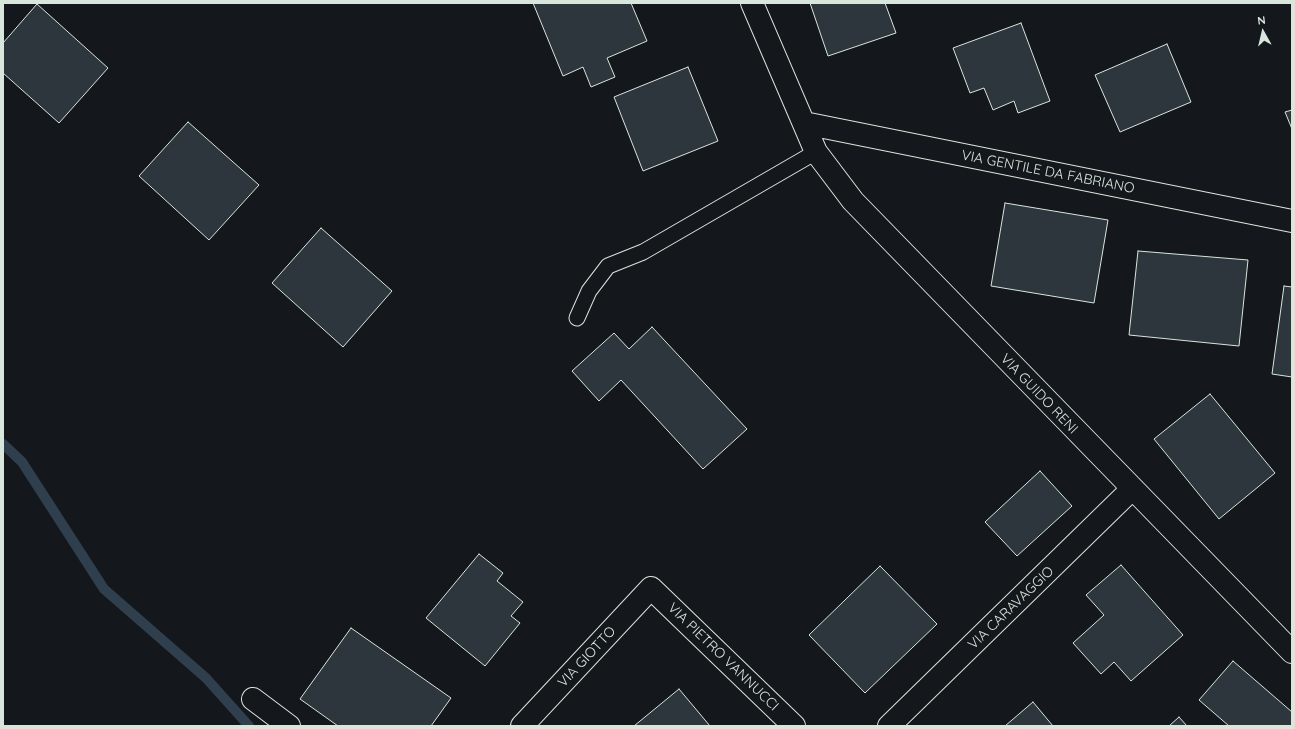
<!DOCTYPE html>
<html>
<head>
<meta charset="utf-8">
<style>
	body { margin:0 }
	#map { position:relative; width:1295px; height:729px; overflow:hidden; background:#14181c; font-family:Quicksand,sans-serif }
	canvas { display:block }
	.frame { position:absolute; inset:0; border:4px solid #d8e6dc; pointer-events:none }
	.north { position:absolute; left:1243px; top:12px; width:40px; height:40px; -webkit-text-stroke:3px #14181c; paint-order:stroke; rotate:352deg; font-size:11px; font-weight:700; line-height:16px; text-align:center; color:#d8e6dc }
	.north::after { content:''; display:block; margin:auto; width:14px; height:18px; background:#d8e6dc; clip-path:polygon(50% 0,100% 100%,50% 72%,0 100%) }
</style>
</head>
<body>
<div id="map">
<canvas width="1295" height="729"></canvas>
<div class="frame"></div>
<div class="north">N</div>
</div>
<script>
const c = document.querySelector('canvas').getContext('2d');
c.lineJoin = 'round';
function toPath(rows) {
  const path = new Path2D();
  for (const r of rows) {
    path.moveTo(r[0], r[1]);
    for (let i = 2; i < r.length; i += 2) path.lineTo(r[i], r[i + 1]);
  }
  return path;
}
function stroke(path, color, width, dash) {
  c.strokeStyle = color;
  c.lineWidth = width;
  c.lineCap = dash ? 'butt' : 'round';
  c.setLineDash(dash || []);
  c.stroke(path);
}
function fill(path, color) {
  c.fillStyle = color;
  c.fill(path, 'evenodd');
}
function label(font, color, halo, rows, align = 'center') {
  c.font = font + ' Quicksand,sans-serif';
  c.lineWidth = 3;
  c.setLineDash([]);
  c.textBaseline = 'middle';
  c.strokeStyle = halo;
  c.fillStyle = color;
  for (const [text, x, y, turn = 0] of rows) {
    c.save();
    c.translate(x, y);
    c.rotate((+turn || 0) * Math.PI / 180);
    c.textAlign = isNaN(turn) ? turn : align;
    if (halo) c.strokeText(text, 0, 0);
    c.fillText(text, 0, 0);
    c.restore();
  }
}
stroke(toPath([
	[3,444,22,462,104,589,206,678,249,726]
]), '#2f3f4d', 10);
const building = toPath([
	[533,3,631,3,647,41,607,58,615,77,591,87,583,67,563,76,533,3],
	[810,3,885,3,896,33,828,56,810,3],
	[37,4,108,68,59,123,3,73,3,43,37,4],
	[1021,23,1050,101,1018,113,1014,101,993,110,984,88,970,93,953,48,1021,23],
	[1167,44,1191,102,1120,132,1095,75,1167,44],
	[688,67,718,141,643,171,614,97,688,67],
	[1292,110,1292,129,1285,112,1292,110],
	[188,122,259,185,209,240,139,176,188,122],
	[1005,203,1108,220,1094,303,991,286,1005,203],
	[321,228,392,291,343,347,272,283,321,228],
	[1138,251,1248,260,1239,346,1129,335,1138,251],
	[1284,286,1292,287,1292,377,1272,374,1284,286],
	[652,327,747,429,703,469,621,380,599,401,572,371,614,333,629,349,652,327],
	[1210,394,1275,473,1219,519,1154,439,1210,394],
	[1040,471,1072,506,1017,556,985,522,1040,471],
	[479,554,503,573,497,581,523,602,511,616,520,623,485,666,426,618,479,554],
	[1121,565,1183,635,1131,681,1114,662,1101,674,1073,643,1104,615,1086,595,1121,565],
	[880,566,937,624,865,693,809,635,880,566],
	[351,628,451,698,431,726,338,726,300,699,351,628],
	[1233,661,1292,712,1292,726,1229,726,1199,700,1233,661],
	[679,689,710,726,634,726,679,689],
	[1033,702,1053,726,1005,726,1033,702],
	[1179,717,1187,726,1169,726,1179,717]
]);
fill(building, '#2c363c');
stroke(building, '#d8e6dc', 1);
const service = toPath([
	[577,318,589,291,608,266,643,252,816,152]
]);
const minor = toPath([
	[752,3,816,152,853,201,1292,652],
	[804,123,1292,221],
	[253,699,289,726],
	[522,726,651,588,794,726],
	[889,726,1132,489]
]);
stroke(service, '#d8e6dc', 17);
stroke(minor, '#d8e6dc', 24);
stroke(service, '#14181c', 15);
stroke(minor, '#14181c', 22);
label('14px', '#d8e6dc', '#14181c', [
	["VIA GENTILE DA FABRIANO",1048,172,11],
	["VIA GUIDO RENI",1039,394,46],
	["VIA CARAVAGGIO",1011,608,-44],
	["VIA GIOTTO",587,657,-47],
	["VIA PIETRO VANNUCCI",723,657,44]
]);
</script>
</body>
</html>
